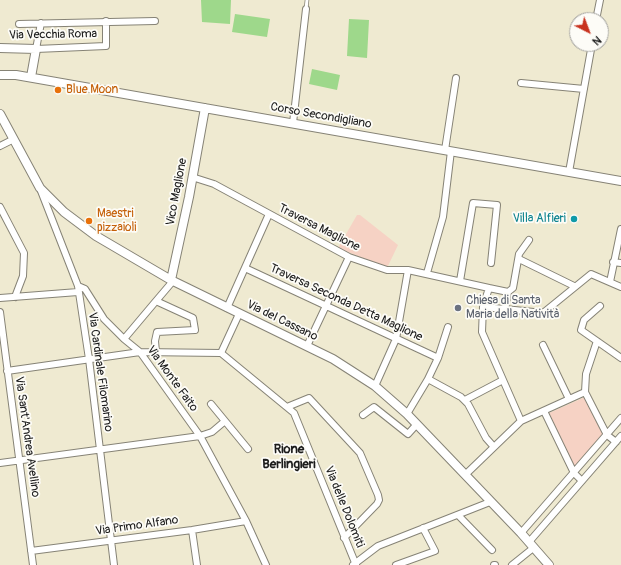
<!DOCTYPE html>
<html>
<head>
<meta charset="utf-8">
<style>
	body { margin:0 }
	#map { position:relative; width:621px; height:565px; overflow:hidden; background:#efead1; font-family:Pangolin,sans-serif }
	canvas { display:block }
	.north { position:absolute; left:569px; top:12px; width:40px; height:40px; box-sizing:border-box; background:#fdfcf7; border:1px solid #a3a29f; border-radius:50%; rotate:138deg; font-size:11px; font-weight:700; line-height:16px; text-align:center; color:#1c1c1c }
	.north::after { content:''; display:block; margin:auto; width:14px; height:18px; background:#c8321e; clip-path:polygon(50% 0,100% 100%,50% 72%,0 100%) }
</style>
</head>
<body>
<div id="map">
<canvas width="621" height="565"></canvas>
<div class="north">N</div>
</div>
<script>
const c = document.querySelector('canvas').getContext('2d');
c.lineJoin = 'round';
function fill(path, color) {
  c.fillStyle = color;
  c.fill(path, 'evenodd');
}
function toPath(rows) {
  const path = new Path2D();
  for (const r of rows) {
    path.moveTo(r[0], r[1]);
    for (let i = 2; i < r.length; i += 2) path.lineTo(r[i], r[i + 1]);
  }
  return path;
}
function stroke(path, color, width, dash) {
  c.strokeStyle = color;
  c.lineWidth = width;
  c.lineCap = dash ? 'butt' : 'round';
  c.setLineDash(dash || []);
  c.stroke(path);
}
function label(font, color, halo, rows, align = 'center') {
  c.font = font + ' Pangolin,sans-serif';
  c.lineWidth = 3.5;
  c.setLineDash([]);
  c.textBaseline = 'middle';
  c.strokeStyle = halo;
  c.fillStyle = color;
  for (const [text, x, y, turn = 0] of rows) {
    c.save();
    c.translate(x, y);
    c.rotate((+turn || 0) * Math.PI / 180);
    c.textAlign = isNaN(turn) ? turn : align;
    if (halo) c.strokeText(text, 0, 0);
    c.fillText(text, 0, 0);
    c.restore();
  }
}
fill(toPath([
	[357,215,360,215,398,245,387,268,338,248],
	[585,397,604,435,574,469,547,414]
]), '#f6d2c4');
fill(toPath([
	[201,0,231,0,230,24,202,22],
	[235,14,270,19,267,37,232,32],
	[349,19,369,20,367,58,347,56],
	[312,69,340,75,337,90,309,84]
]), '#9ed88b');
const lane = toPath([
	[306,9,307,0]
]);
const street = toPath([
	[596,20,600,0],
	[41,23,36,49,106,46,106,21],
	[19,24,155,21],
	[521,83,584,89],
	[293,123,306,9],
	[0,146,14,139],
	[445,150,456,78],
	[569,172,592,44],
	[192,177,214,184,349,257,387,270,408,270,489,288],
	[41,191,78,286,89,359,114,565],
	[0,207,24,253,23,276,15,297],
	[519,259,574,286],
	[613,262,621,263],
	[245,268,438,358],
	[427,273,443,217,451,151],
	[460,281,473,203,497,205,491,263],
	[610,282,621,229],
	[78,286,85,289,104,319,124,339,140,352,200,436,246,521,266,565],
	[508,292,513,288,519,254,529,240],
	[0,298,78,292],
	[600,306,584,320,581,330,621,358],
	[483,307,482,332,521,421],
	[227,308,269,214],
	[505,309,508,292,489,288,483,307,505,309,543,313,591,274,621,287],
	[0,312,33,565],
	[124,339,156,301],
	[597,341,586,374,585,392,607,435,616,442],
	[543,345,569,399],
	[307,346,349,257],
	[156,352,155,341,157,332,195,330,193,318,156,301,173,281],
	[221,353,294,413,356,565],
	[221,353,239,314],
	[7,371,140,352,221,353],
	[428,379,461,397,468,404,486,438,494,447],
	[375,386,396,339,408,270],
	[465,400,503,380],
	[211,404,225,421],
	[287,407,309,398,360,453,378,495,379,500,377,504,344,538],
	[544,411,574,473,582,481],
	[407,414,428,379,438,358,448,327],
	[363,415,374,407,408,434,417,424],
	[0,463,200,436,212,432,225,421,248,449],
	[465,475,521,421,585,392],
	[458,515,492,550],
	[192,530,197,565],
	[521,533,621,418],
	[529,542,621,436],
	[31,551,192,530,246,521],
	[353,565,378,546,490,502],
	[396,565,435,551,423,528],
	[494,565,495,565],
	[512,565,532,549]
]);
const secondary = toPath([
	[0,48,36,49,31,77],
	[0,75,16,75,621,181],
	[0,114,40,188,64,212,96,236,171,280,333,359,375,386,407,414,521,533,549,565],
	[171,280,189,197,205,108]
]);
stroke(lane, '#868376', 4.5);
stroke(street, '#868376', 8);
stroke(secondary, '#868376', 10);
stroke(lane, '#fff', 3);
stroke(street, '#fff', 6);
stroke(secondary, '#fff', 8);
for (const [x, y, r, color] of [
	[58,90,4,"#e8710a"],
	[574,219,4,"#0f9aa8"],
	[89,221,4,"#e8710a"],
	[458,308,4,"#6b7280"]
]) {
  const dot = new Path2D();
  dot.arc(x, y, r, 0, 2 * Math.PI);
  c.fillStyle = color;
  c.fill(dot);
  stroke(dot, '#fdfcf7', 1.5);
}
label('12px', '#1c1c1c', '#fdfcf7', [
	["Via Vecchia Roma",53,35,-1],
	["Corso Secondigliano",321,116,10],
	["Vico Maglione",177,192,-79],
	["Traversa Maglione",319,228,27],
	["Traversa Seconda Detta Maglione",346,303,25],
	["Via del Cassano",282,321,26],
	["Via Cardinale Filomarino",100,372,82],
	["Via Monte Faito",172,379,54],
	["Via Sant'Andrea Avellino",27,437,82],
	["Via delle Dolomiti",344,507,68],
	["Via Primo Alfano",137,526,-8]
]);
label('12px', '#c56008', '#fdfcf7', [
	["Blue Moon",66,90],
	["Maestri",97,214],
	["pizzaioli",97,228]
], 'left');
label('12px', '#0d838f', '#fdfcf7', [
	["Villa Alfieri",566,219]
], 'right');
label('12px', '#5b616d', '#fdfcf7', [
	["Chiesa di Santa",466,301],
	["Maria della Natività",466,315]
], 'left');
label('bold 13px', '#1c1c1c', '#fdfcf7', [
	["Rione",289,450],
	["Berlingieri",289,465]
]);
</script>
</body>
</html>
